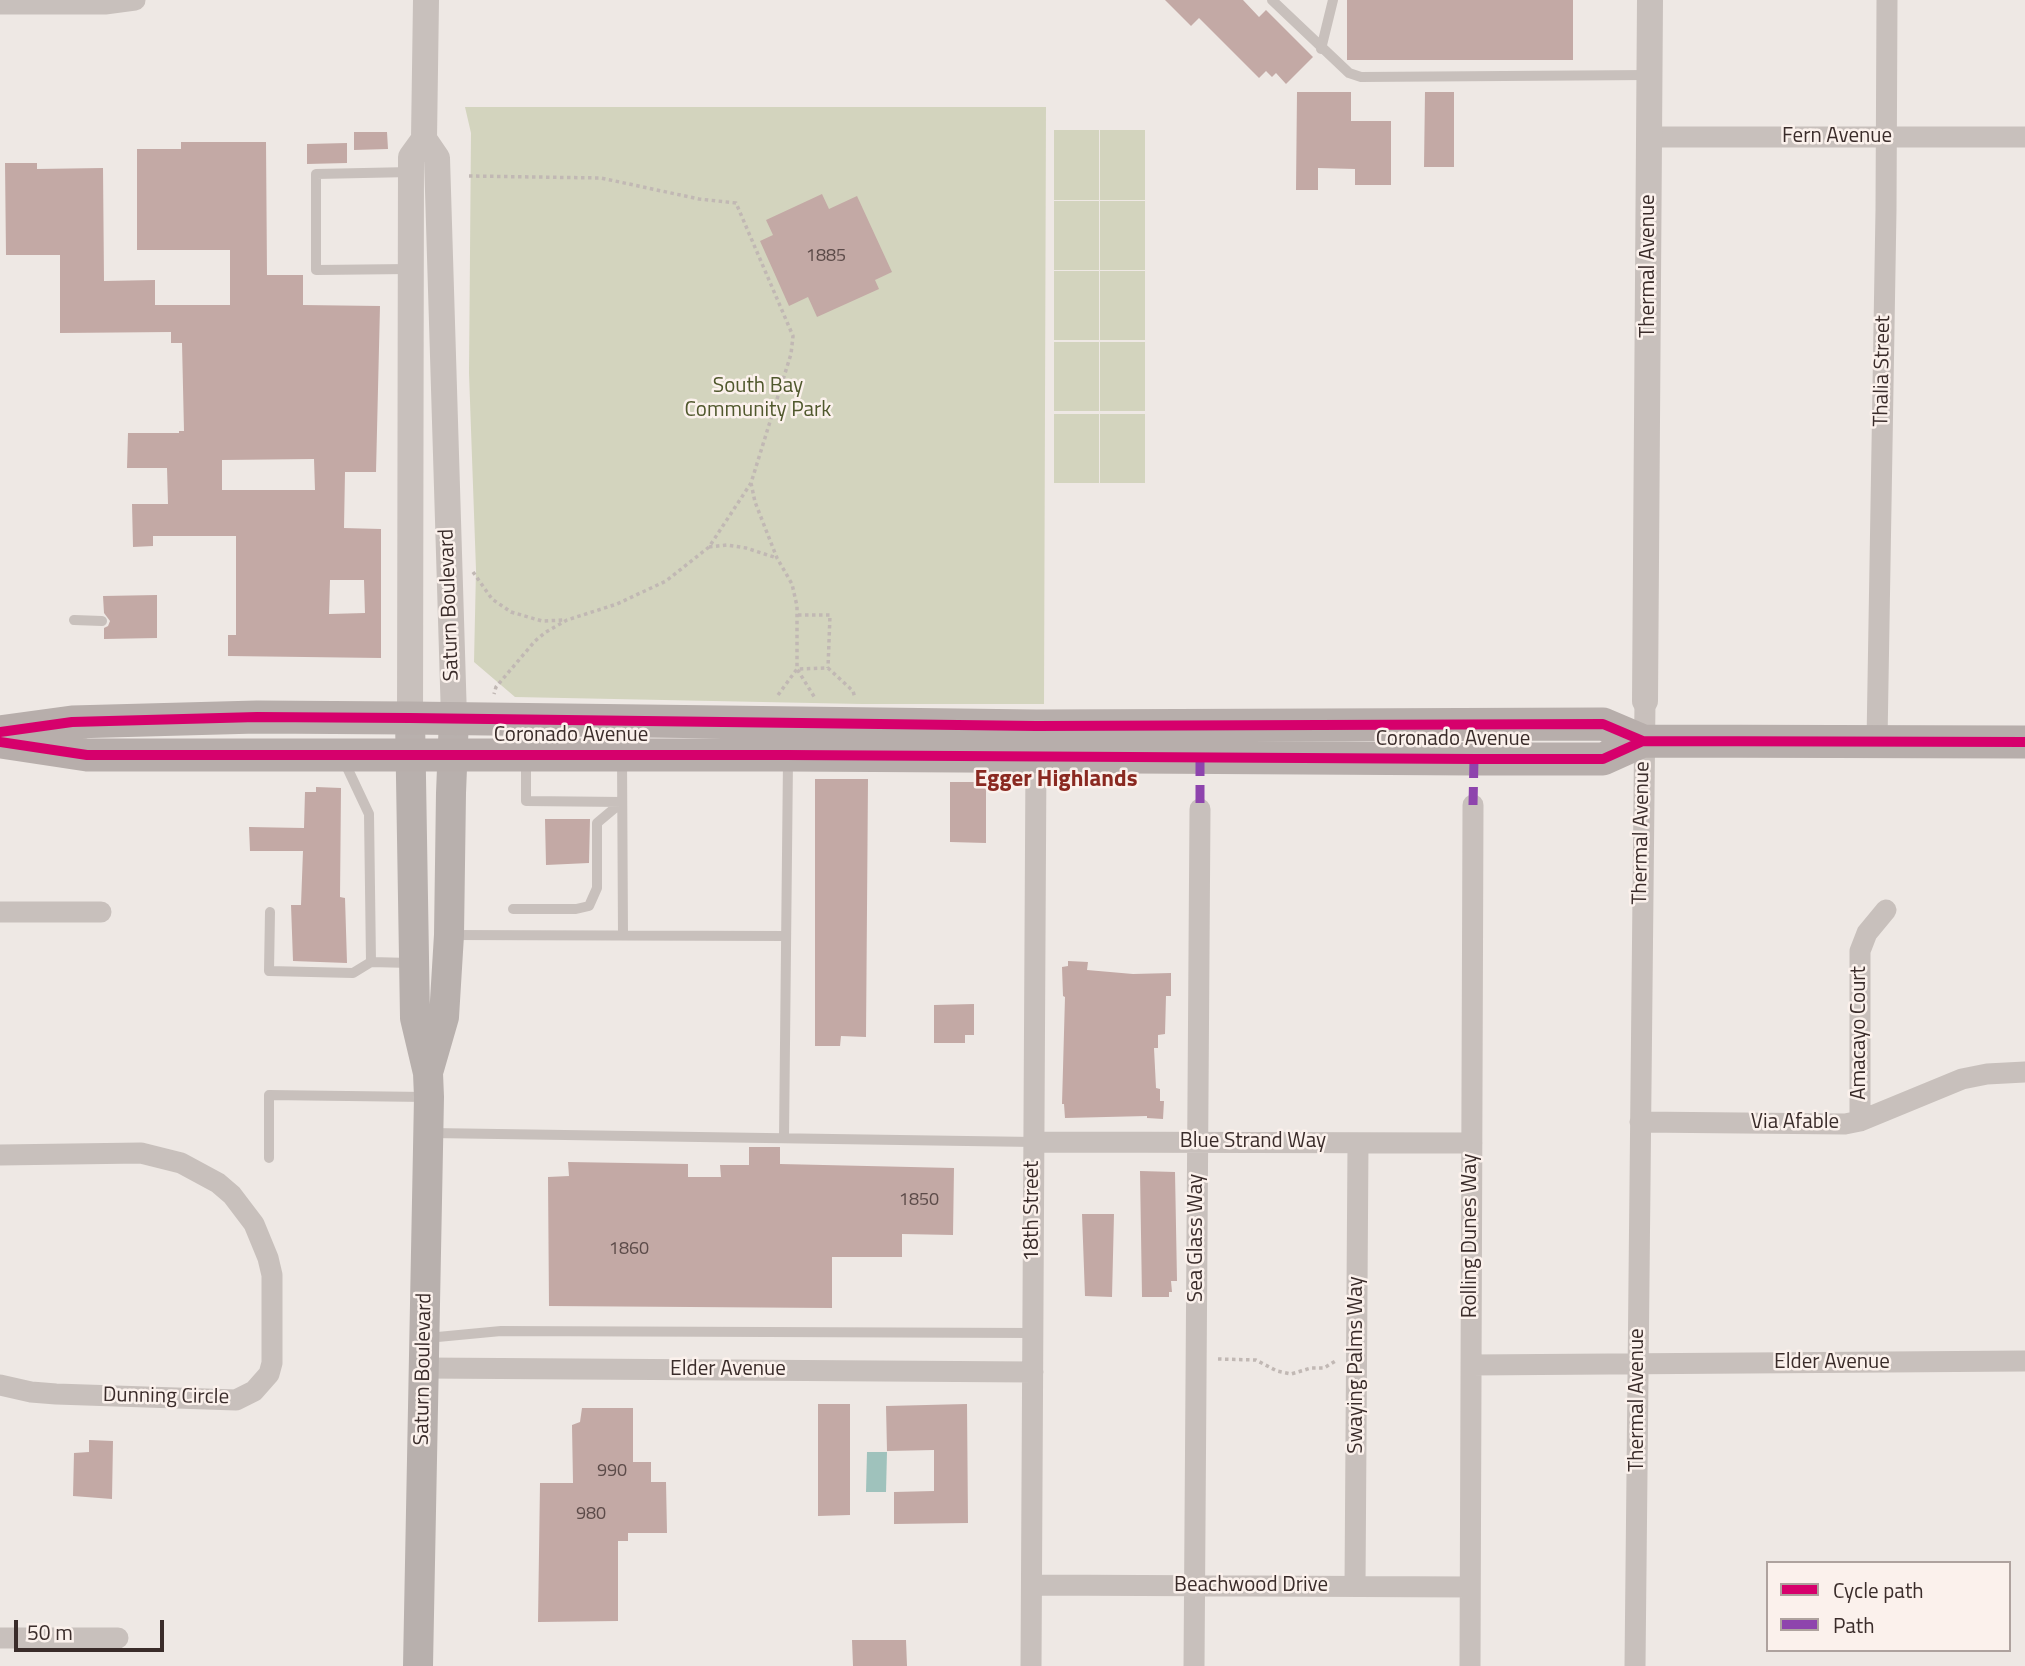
<!DOCTYPE html>
<html>
<head>
<meta charset="utf-8">
<style>
	body { margin:0 }
	#map { position:relative; width:2025px; height:1666px; overflow:hidden; background:#eee8e4; font-family:"Titillium Web",sans-serif }
	canvas { display:block }
	.legend { position:absolute; left:1766px; top:1561px; width:245px; height:91px; box-sizing:border-box; background:#fbf1ec; border:2px solid #aea29e; margin:0; padding:9px 12px; list-style:none; font-size:21px; color:#3a2c2a }
	.legend li { display:flex; align-items:center; gap:14px; height:35px }
	.legend b { width:35px; border:2px solid #aea29e }
	.scale { position:absolute; left:14px; top:1620px; width:150px; height:32px; box-sizing:border-box; border:4px solid #3a2c2a; border-top:0; padding-left:9px; font-size:21px; line-height:24px; white-space:nowrap; color:#3a2c2a; -webkit-text-stroke:5px #fbf1ec; paint-order:stroke }
</style>
</head>
<body>
<div id="map">
<canvas width="2025" height="1666"></canvas>
<ul class="legend">
<li><b style="height:9px;background:#d6006c"></b>Cycle path</li>
<li><b style="height:9px;background:#8e44ad"></b>Path</li>
</ul>
<div class="scale">50 m</div>
</div>
<script>
const c = document.querySelector('canvas').getContext('2d');
c.lineJoin = 'round';
function fill(path, color) {
  c.fillStyle = color;
  c.fill(path, 'evenodd');
}
function toPath(rows) {
  const path = new Path2D();
  for (const r of rows) {
    path.moveTo(r[0], r[1]);
    for (let i = 2; i < r.length; i += 2) path.lineTo(r[i], r[i + 1]);
  }
  return path;
}
function stroke(path, color, width, dash) {
  c.strokeStyle = color;
  c.lineWidth = width;
  c.lineCap = dash ? 'butt' : 'round';
  c.setLineDash(dash || []);
  c.stroke(path);
}
function label(font, color, halo, rows, align = 'center') {
  c.font = font + ' "Titillium Web",sans-serif';
  c.lineWidth = 5;
  c.setLineDash([]);
  c.textBaseline = 'middle';
  c.strokeStyle = halo;
  c.fillStyle = color;
  for (const [text, x, y, turn = 0] of rows) {
    c.save();
    c.translate(x, y);
    c.rotate((+turn || 0) * Math.PI / 180);
    c.textAlign = isNaN(turn) ? turn : align;
    if (halo) c.strokeText(text, 0, 0);
    c.fillText(text, 0, 0);
    c.restore();
  }
}
fill(toPath([
	[465,107,1046,107,1044,704,862,704,515,697,474,662,476,570,469,373,471,133],
	[1054,130,1099,130,1099,200,1054,200],
	[1100,130,1145,130,1145,200,1100,200],
	[1054,201,1099,201,1099,270,1054,270],
	[1100,201,1145,201,1145,270,1100,270],
	[1054,271,1099,271,1099,340,1054,340],
	[1100,271,1145,271,1145,340,1100,340],
	[1054,342,1099,342,1099,411,1054,411],
	[1100,342,1145,342,1145,411,1100,411],
	[1054,414,1099,414,1099,483,1054,483],
	[1100,414,1145,414,1145,483,1100,483]
]), '#d3d4be');
fill(toPath([
	[867,1452,887,1452,886,1492,866,1492]
]), '#9fc2bc');
fill(toPath([
	[1165,0,1243,0,1259,17,1266,10,1313,57,1286,84,1276,73,1272,77,1266,71,1259,78,1199,18,1191,26],
	[1347,0,1573,0,1573,60,1347,60],
	[1297,92,1351,92,1351,121,1391,121,1391,185,1355,185,1355,169,1318,168,1318,190,1296,190],
	[1425,92,1454,92,1454,167,1424,167],
	[354,132,387,132,388,149,354,150],
	[181,142,266,142,267,275,303,275,303,305,380,306,376,472,345,472,344,528,381,529,381,658,228,656,228,635,236,635,236,536,153,536,153,546,133,547,132,504,168,504,167,468,127,468,128,433,179,433,179,431,184,431,182,343,171,343,171,332,60,333,60,255,6,255,5,163,37,163,37,169,103,168,104,281,155,280,155,305,230,305,230,250,137,250,137,149,181,149],
	[314,459,315,490,222,490,222,460],
	[330,580,364,580,365,613,329,614],
	[347,143,347,163,307,164,307,144],
	[822,194,829,209,857,196,892,272,875,280,879,289,817,317,808,297,789,306,760,241,773,235,766,220],
	[157,595,157,638,104,639,104,628,108,626,110,621,104,613,103,596],
	[815,779,868,779,866,1037,841,1036,840,1046,815,1046],
	[950,782,986,782,986,843,950,842],
	[316,787,341,788,340,897,345,898,347,963,293,961,291,905,301,905,303,851,250,851,249,827,304,828,305,792,316,792],
	[545,819,590,819,589,863,546,865],
	[1068,961,1088,962,1087,970,1133,974,1171,973,1171,996,1166,996,1165,1034,1158,1035,1158,1048,1154,1048,1156,1088,1160,1089,1160,1101,1164,1101,1163,1119,1147,1118,1147,1116,1065,1118,1064,1104,1062,1104,1065,997,1063,996,1062,967,1068,966],
	[974,1004,974,1035,965,1035,965,1043,934,1043,934,1005],
	[749,1147,780,1147,780,1164,954,1168,953,1235,902,1234,902,1257,832,1257,832,1308,549,1306,548,1177,569,1176,568,1162,688,1164,688,1177,721,1177,720,1165,749,1165],
	[1140,1171,1175,1172,1177,1281,1171,1281,1172,1292,1169,1292,1169,1297,1142,1297],
	[1082,1214,1114,1214,1112,1297,1085,1296],
	[818,1404,850,1404,850,1515,818,1516],
	[967,1404,968,1523,894,1524,894,1492,934,1491,934,1450,887,1451,886,1406],
	[582,1408,633,1408,633,1462,651,1462,651,1482,666,1482,667,1533,628,1533,628,1541,618,1541,618,1621,538,1622,540,1483,573,1483,572,1425,580,1422],
	[89,1440,113,1441,112,1499,73,1496,74,1453,89,1452],
	[852,1640,906,1640,907,1666,853,1666]
]), '#c3a9a5');
stroke(toPath([
	[469,176,601,178,699,199,736,203,793,336,791,354,751,483,709,547,666,581,617,604,567,620,546,632,535,641,507,674,496,687,494,694],
	[751,483,755,502,777,558,792,584,797,606,797,669,815,698],
	[709,547,727,545,746,548,777,558],
	[473,572,492,599,511,612,542,621,565,620],
	[798,615,830,615,828,668],
	[778,695,797,669,828,668,853,691,855,698],
	[1218,1359,1256,1360,1277,1371,1291,1374,1311,1368,1324,1368,1337,1360]
]), '#c1b8b4', 3.5, [3.5, 3.5]);
stroke(toPath([
	[1272,0,1349,73,1361,77,1648,75],
	[1321,49,1333,0],
	[409,269,316,270,316,174,411,172],
	[74,620,102,621],
	[622,758,623,935],
	[526,760,526,801,622,802],
	[344,761,369,814,371,962,411,963],
	[513,909,576,909,589,906,597,888,597,823,622,802],
	[270,912,269,971,353,973,371,962],
	[450,935,786,936],
	[431,1133,1034,1142],
	[784,1138,788,760],
	[269,1158,269,1095,426,1097],
	[427,1338,501,1331,1033,1333]
]), '#c8c0bc', 10);
stroke(toPath([
	[0,4,105,4,135,0],
	[1650,137,2025,137],
	[1877,741,1886,210,1887,0],
	[0,912,101,912],
	[1860,1121,1860,951,1867,933,1886,910],
	[1640,1122,1845,1124,1860,1121,1962,1079,1987,1074,2025,1072],
	[1034,1142,1472,1143],
	[0,1155,141,1153,181,1163,218,1183,232,1195,254,1224,268,1258,272,1275,272,1363,269,1374,254,1391,236,1400,56,1394,31,1392,0,1385],
	[1471,1365,2025,1361],
	[424,1368,1033,1372],
	[1032,1585,1470,1587],
	[1355,1586,1358,1143],
	[0,1638,118,1638],
	[1031,1666,1036,757],
	[1194,1666,1200,809],
	[1470,1666,1473,805],
	[1635,1666,1645,701]
]), '#c8c0bc', 21);
stroke(toPath([
	[426,0,424,139,437,158,454,718],
	[1645,701,1650,0],
	[410,718,411,157,424,139]
]), '#c8c0bc', 26);
stroke(toPath([
	[410,718,415,1018,428,1073,429,1097,418,1666],
	[429,1069,444,1017,449,935,451,793,454,718]
]), '#b8b0ad', 30);
stroke(toPath([
	[0,732,72,722,257,717,410,718,1036,726,1603,724,1643,741,2025,742],
	[2,742,87,755,788,755,1474,759,1603,759,1643,741]
]), '#b7aeab', 33);
stroke(toPath([
	[1200,758,1200,809],
	[1473,805,1474,759]
]), '#8e44ad', 9, [18, 9]);
stroke(toPath([
	[0,732,72,722,257,717,410,718,1036,726,1603,724,1643,741,2025,742],
	[0,742,87,755,788,755,1474,759,1603,759,1643,741]
]), '#d6006c', 10);
label('18px', '#5c4b49', null, [
	["1885",826,257],
	["1850",919,1201],
	["1860",629,1250],
	["990",612,1472],
	["980",591,1515]
]);
label('21px', '#3a2c2a', '#fbf1ec', [
	["Fern Avenue",1837,137],
	["Thermal Avenue",1649,266,-90],
	["Thalia Street",1883,371,-89],
	["Saturn Boulevard",450,605,-92],
	["Coronado Avenue",571,736],
	["Coronado Avenue",1453,740],
	["Thermal Avenue",1642,833,-89],
	["Amacayo Court",1860,1033,-90],
	["Via Afable",1795,1123],
	["Blue Strand Way",1253,1142],
	["18th Street",1033,1211,-90],
	["Rolling Dunes Way",1471,1236,-90],
	["Sea Glass Way",1197,1238,-90],
	["Elder Avenue",1832,1363],
	["Swaying Palms Way",1357,1365,-90],
	["Saturn Boulevard",424,1369,-89],
	["Elder Avenue",728,1370],
	["Dunning Circle",166,1397,1],
	["Thermal Avenue",1638,1400,-90],
	["Beachwood Drive",1251,1586]
]);
label('21px', '#50582d', '#fbf1ec', [
	["South Bay",758,387],
	["Community Park",758,411]
]);
label('bold 23px', '#8a2921', '#fbf1ec', [
	["Egger Highlands",1056,780]
]);
</script>
</body>
</html>
